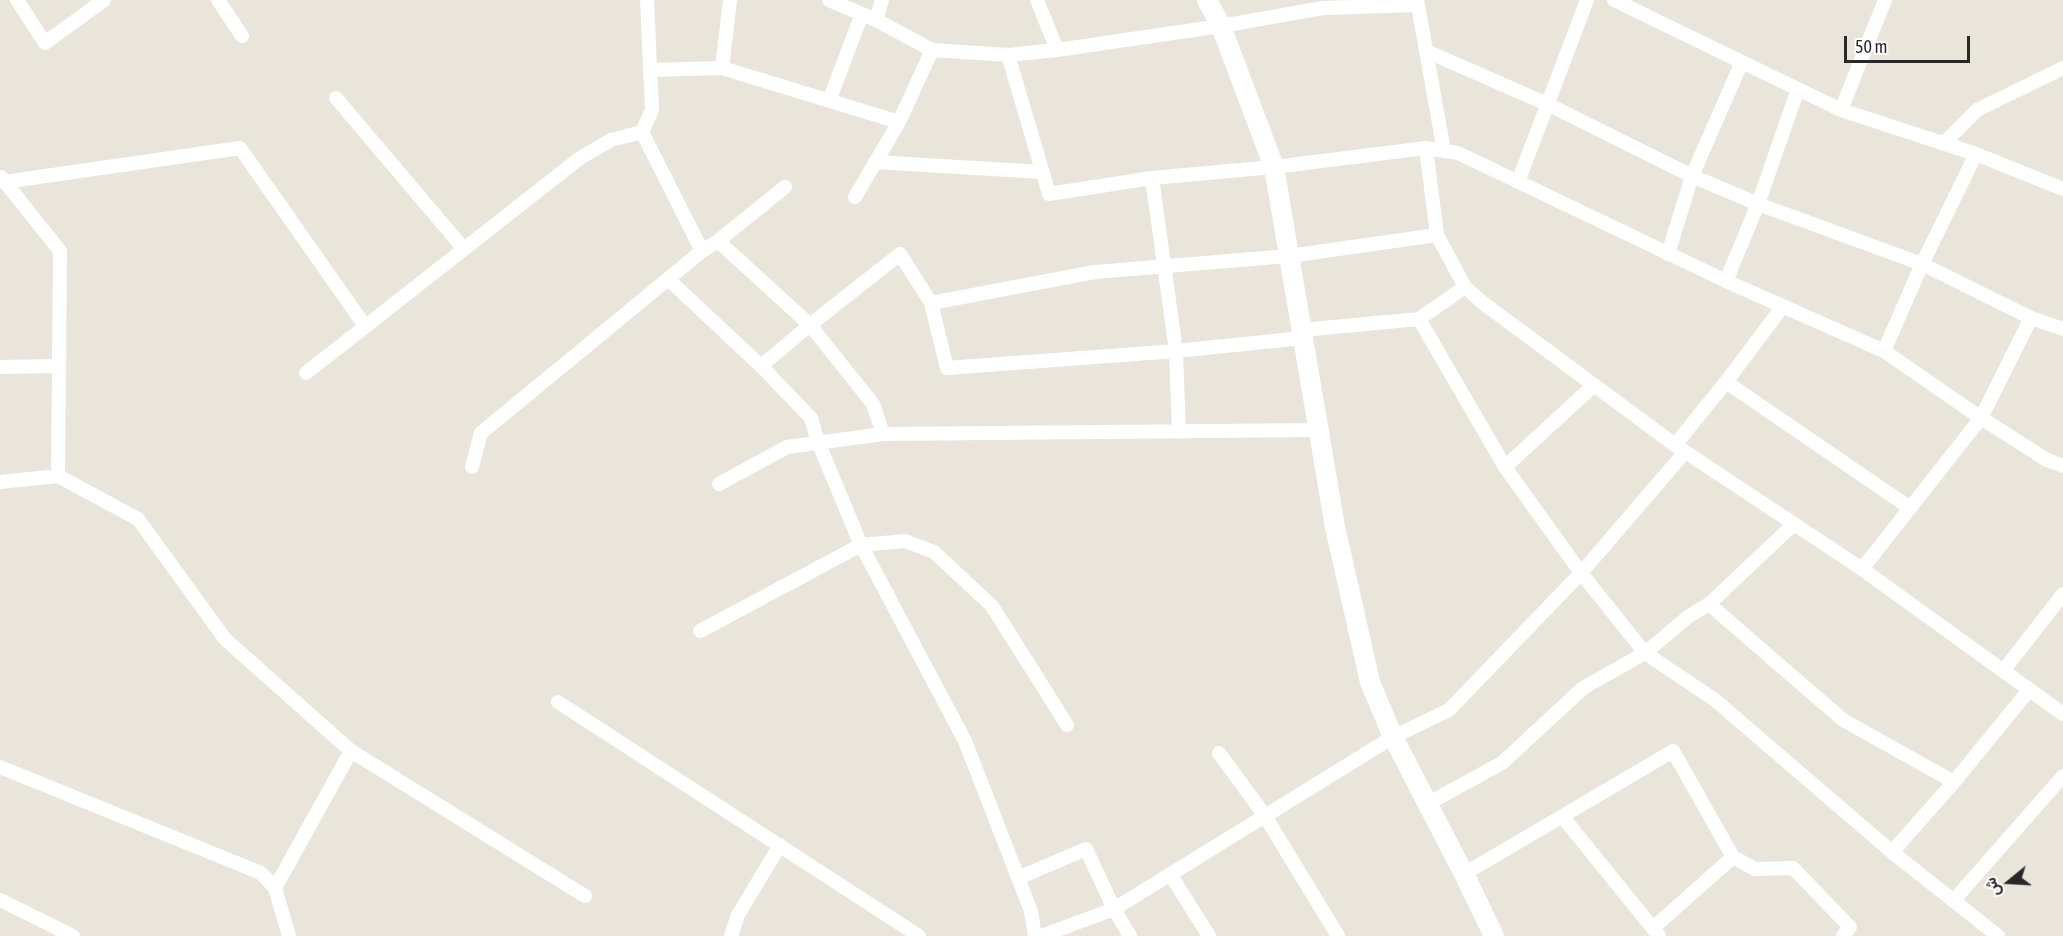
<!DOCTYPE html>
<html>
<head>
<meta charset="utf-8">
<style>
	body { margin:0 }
	#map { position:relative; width:2063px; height:936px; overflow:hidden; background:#e9e5db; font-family:"Asap Condensed",Vazirmatn,sans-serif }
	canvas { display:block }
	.north { position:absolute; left:1979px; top:852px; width:60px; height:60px; -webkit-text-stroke:4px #fff; paint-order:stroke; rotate:252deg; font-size:16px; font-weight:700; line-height:24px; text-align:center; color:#282828 }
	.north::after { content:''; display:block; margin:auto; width:21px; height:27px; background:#282828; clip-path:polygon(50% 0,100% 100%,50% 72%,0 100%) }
	.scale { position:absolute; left:1844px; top:36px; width:126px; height:27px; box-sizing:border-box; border:3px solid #282828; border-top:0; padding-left:8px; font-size:18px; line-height:21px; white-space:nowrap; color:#282828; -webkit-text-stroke:4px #fff; paint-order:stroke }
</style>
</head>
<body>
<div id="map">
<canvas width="2063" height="936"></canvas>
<div class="north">ش</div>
<div class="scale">50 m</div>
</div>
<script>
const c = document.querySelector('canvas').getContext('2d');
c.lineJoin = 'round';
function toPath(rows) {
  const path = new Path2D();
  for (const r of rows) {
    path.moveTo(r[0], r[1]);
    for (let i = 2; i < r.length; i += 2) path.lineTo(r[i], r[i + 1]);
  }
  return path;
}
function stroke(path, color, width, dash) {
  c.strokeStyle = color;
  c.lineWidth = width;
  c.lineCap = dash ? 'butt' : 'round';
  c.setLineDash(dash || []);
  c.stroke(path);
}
stroke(toPath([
	[17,0,45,43,104,0],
	[218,0,242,36],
	[829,0,876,20,932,50,1008,55,1057,50,1221,26,1323,8,1418,5],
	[1037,0,1057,50],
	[1417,0,1444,151],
	[1614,0,1841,110,1976,154,2063,189],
	[876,20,882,0],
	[1426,51,1547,104,1692,176,1758,204,1922,264,2031,318,2063,329],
	[1008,55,1049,194,1152,178,1274,167,1426,148,1458,153,1726,281,1884,351,1981,418,2047,460,2063,466],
	[722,68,730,0],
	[650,70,722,68,899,122],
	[336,98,464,249],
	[829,101,862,14],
	[1841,110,1885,0],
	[642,132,652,110,647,0],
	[1943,144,1977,110,2063,68],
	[1426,148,1437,235,1465,287,1483,303,1675,445,1862,569,2063,714],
	[875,162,1042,172],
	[1,177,60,251,58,476],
	[1152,178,1176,351,1179,432],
	[4,182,240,148,365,326],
	[1518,182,1587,0],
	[855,197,899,122,932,50],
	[718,241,810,325,873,404,883,434],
	[1668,254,1692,176,1742,62],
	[668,279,761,366,811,418,818,442,861,545,965,741,1031,911,1035,936],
	[1726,281,1758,204,1798,89],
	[931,303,1095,272,1289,256,1437,235],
	[1419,319,1505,467,1581,573,1645,653,1715,700,1892,852,1998,936],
	[1302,330,1419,319,1465,287],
	[1884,351,1922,264,1976,154],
	[761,366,810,325,900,254,931,303,947,368,1176,351,1303,338],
	[0,367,58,366],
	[306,373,580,158,611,140,642,132,702,251],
	[1726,382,1910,508],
	[1675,445,1726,382,1783,306],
	[472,467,481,433,702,251,718,241,785,187],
	[1505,467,1593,386],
	[0,482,58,476,138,519,225,639,351,751,585,896],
	[719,484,787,447,883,434,1319,430],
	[1862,569,1981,418,2031,318],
	[1709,604,1843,720,1954,782],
	[700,631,861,545,905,541,934,552,992,606,1067,725],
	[2003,671,2063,594],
	[558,702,919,936],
	[1219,753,1265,816,1338,936],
	[0,767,261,873,275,888,289,936],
	[1427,804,1502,763,1583,688,1645,653,1689,616,1709,604,1794,524],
	[1562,816,1659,936],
	[1892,852,1954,782,2029,690],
	[1170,874,1209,936],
	[1464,874,1673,751,1733,857,1755,869,1793,868,1850,927,1843,936],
	[1018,878,1086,849,1114,909,1130,936],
	[275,888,351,751],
	[0,900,73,936],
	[1954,900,2063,776],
	[1653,928,1733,857],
	[731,936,738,915,780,845],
	[1041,936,1114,909,1393,737,1449,710,1581,573,1685,452]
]), '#fff', 14);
stroke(toPath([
	[1207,0,1221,26,1274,167,1335,527,1370,682,1393,737,1464,874,1494,936]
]), '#fff', 20);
</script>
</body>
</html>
